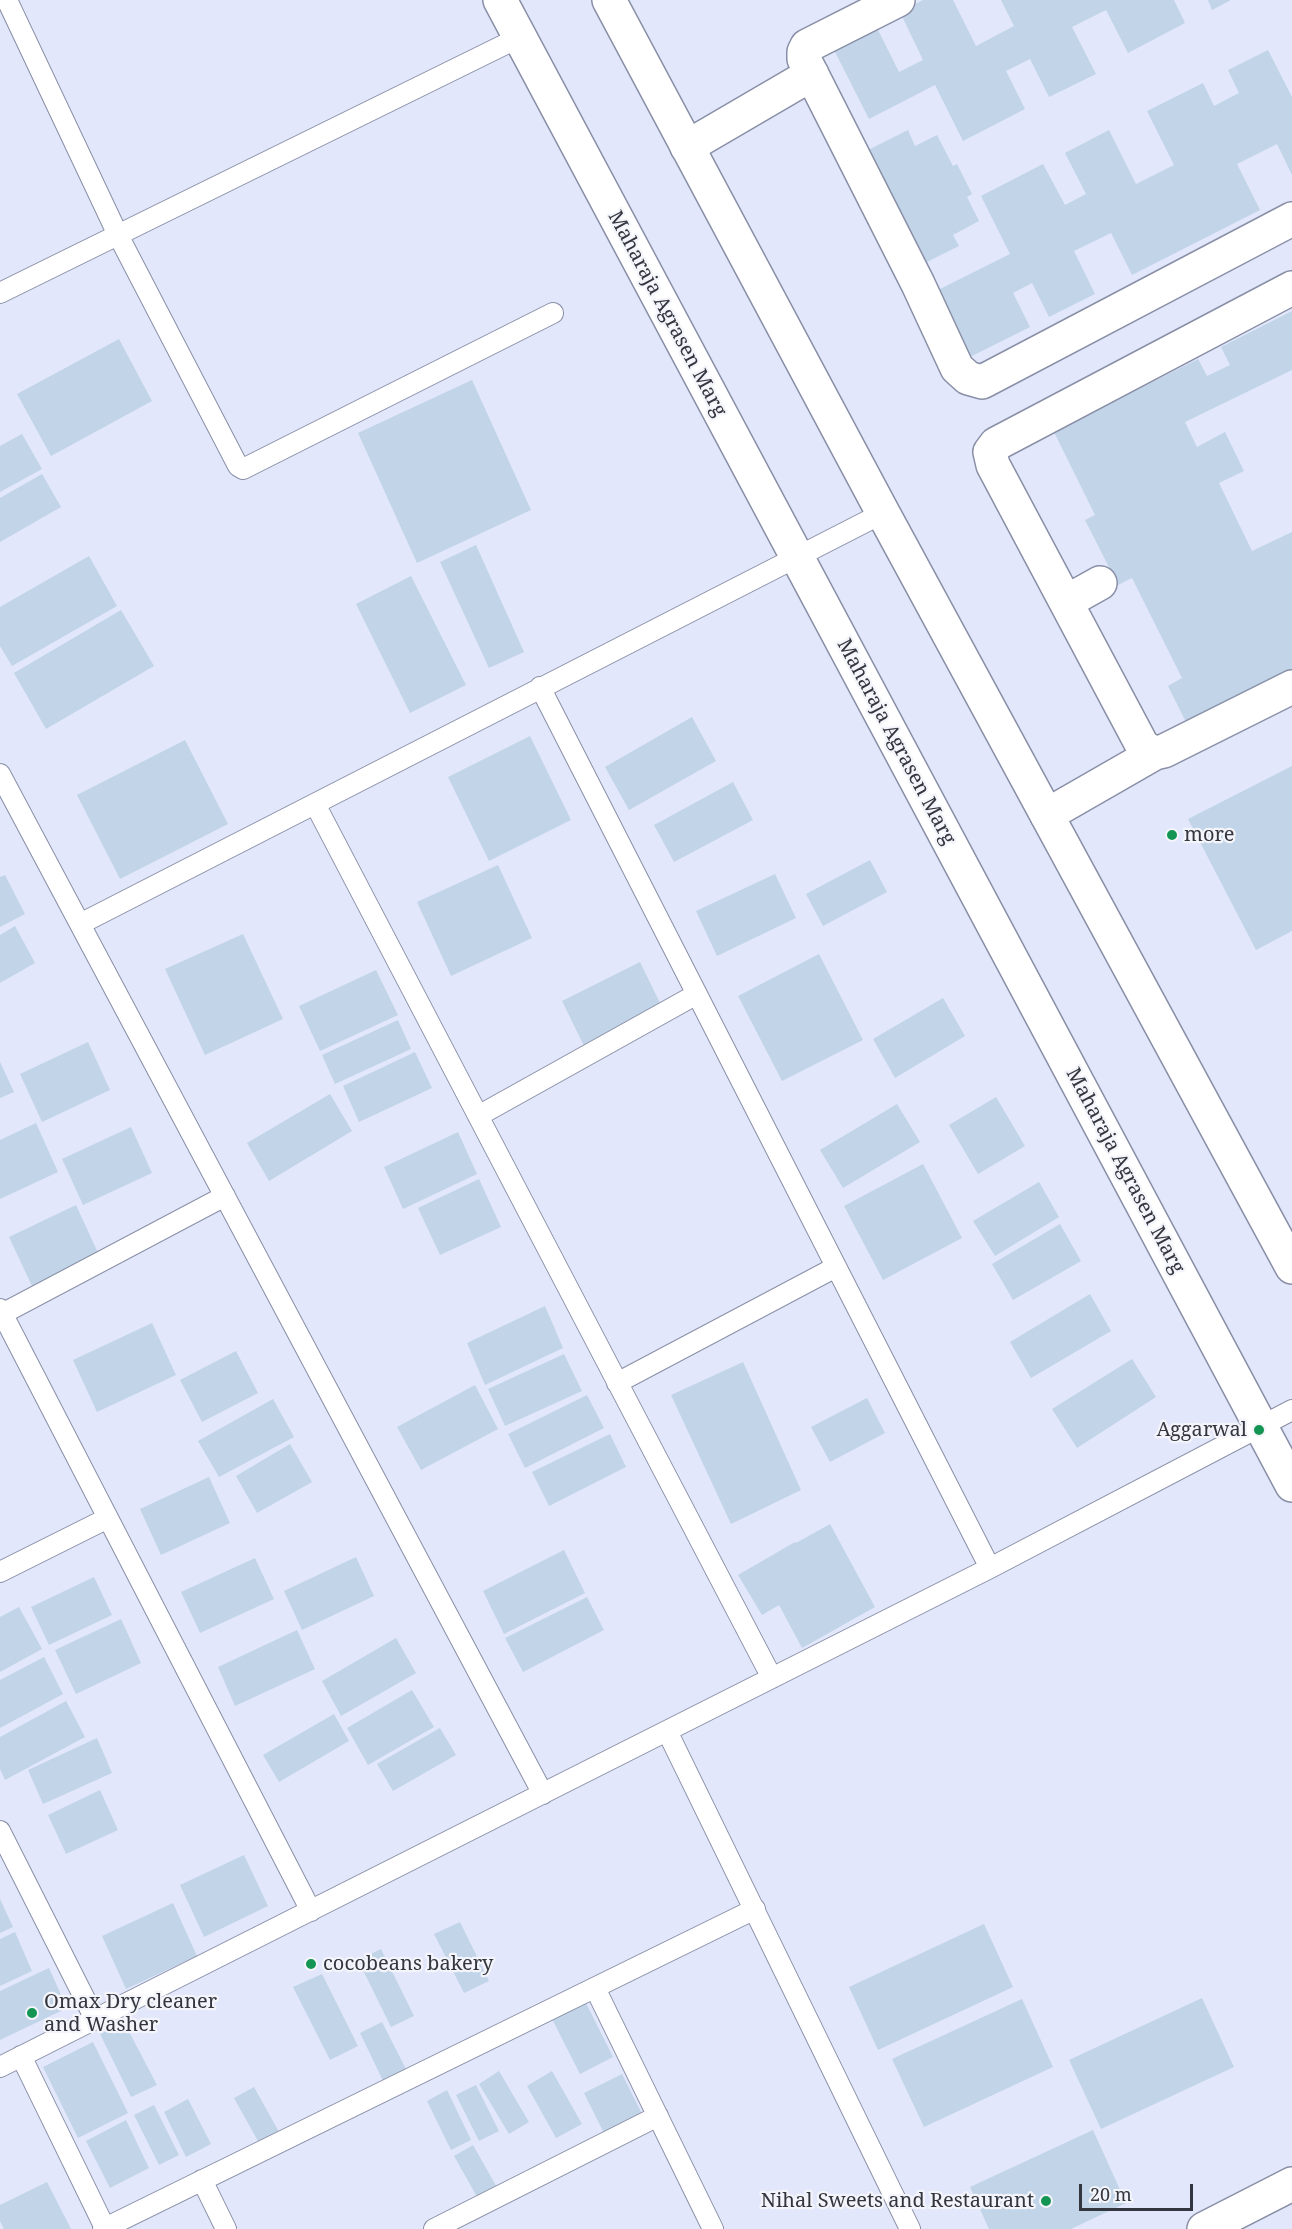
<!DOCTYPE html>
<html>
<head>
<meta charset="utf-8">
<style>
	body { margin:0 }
	#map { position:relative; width:1292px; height:2229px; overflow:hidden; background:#e2e7fc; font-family:"Noto Serif",serif }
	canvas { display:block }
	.scale { position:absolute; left:1079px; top:2184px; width:114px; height:27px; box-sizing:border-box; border:3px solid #33363f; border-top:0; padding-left:8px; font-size:18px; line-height:21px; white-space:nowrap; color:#33363f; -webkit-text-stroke:4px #f4f5fa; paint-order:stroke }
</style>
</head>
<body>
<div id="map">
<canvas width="1292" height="2229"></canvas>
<div class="scale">20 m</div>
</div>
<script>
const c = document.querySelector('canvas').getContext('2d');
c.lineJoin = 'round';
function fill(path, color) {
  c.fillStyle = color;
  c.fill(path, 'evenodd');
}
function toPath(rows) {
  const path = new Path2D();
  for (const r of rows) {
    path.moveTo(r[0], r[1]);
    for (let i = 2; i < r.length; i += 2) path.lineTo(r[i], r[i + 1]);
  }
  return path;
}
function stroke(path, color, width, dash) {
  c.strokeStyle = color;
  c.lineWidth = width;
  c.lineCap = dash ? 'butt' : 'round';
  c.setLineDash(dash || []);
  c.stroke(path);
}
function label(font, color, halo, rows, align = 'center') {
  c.font = font + ' "Noto Serif",serif';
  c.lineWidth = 4.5;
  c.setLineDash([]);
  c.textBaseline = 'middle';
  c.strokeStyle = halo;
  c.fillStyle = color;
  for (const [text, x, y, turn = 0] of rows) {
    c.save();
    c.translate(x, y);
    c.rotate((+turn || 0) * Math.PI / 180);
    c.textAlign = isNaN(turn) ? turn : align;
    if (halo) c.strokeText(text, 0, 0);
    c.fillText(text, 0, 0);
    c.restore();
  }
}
fill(toPath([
	[923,0,953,0,976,46,1014,26,1001,0,1174,0,1185,23,1128,53,1106,10,1072,27,1096,74,1049,97,1030,59,1006,71,1025,109,963,141,935,85,869,119,832,46,875,24,899,72,923,60,900,12],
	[1208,0,1231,0,1212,10],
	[1268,50,1292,97,1292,175,1277,144,1237,164,1260,210,1132,275,1111,233,1074,251,1095,294,1049,317,1032,283,1013,293,1030,327,970,357,936,291,1010,254,981,196,1043,164,1065,205,1086,194,1065,153,1109,130,1136,184,1174,165,1147,111,1203,83,1214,106,1239,93,1228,70],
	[908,130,915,146,937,135,953,166,957,164,972,194,967,197,979,221,953,235,959,246,925,263,868,150],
	[1292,311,1292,370,1185,422,1197,447,1225,432,1244,471,1219,483,1252,551,1292,532,1292,676,1189,728,1168,686,1182,678,1132,578,1118,585,1085,520,1095,515,1054,432,1198,359,1207,376,1230,365,1221,347],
	[119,339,152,401,51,456,17,394],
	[472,380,531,510,417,563,358,433],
	[22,434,42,469,0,492,0,446],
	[42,474,61,507,0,542,0,498],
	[476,545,524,652,489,668,440,562],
	[89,556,117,606,12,666,0,646,0,607],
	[411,576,466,685,410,713,356,604],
	[121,610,154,666,46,729,14,673],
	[692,717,716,761,629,810,605,767],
	[530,736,571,820,489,861,448,777],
	[185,740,228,824,120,879,77,795],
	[1292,766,1292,931,1256,950,1188,819],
	[733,782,753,820,674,862,654,825],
	[870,860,887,892,823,926,806,894],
	[498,865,532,938,451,976,417,902],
	[775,874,796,918,717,956,696,911],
	[5,875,25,914,0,927,0,877],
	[15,926,35,963,0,983,0,935],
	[243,934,283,1019,205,1055,165,969],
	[819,954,863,1040,782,1081,738,996],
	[640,962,662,1007,584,1046,562,1001],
	[376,970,398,1015,320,1051,299,1006],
	[943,998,965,1036,895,1078,873,1039],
	[398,1020,411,1049,335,1084,322,1055],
	[88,1042,110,1090,42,1122,20,1074],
	[415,1052,432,1088,359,1122,343,1086],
	[0,1062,14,1092,0,1098],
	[330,1094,352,1131,269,1181,247,1143],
	[996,1097,1025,1146,978,1174,949,1125],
	[897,1104,920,1142,843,1188,820,1150],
	[36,1123,58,1172,0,1199,0,1140],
	[131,1127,152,1173,83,1205,62,1159],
	[458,1132,477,1174,403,1209,384,1167],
	[923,1164,962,1238,883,1280,844,1206],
	[479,1179,501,1227,440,1255,418,1208],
	[1039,1182,1059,1217,995,1256,973,1221],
	[76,1205,99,1255,32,1286,9,1237],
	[1060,1224,1081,1261,1013,1300,992,1264],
	[1090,1294,1111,1331,1031,1378,1010,1342],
	[545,1306,563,1348,485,1385,467,1343],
	[152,1323,176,1375,97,1412,73,1360],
	[236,1351,258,1393,202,1422,180,1380],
	[564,1354,582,1391,505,1426,488,1389],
	[1132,1359,1156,1397,1077,1448,1052,1409],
	[743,1362,801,1490,731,1524,671,1395],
	[475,1385,498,1429,421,1470,397,1427],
	[587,1395,604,1428,525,1468,508,1434],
	[867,1398,885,1433,830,1462,811,1427],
	[273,1399,294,1437,219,1477,198,1441],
	[610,1434,626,1467,549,1506,532,1472],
	[290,1444,312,1482,257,1513,236,1476],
	[209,1477,230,1523,161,1555,140,1509],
	[830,1524,875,1607,802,1648,779,1605,762,1615,738,1575,795,1542,796,1543],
	[564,1550,585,1593,504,1634,483,1591],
	[356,1557,374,1596,302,1630,284,1591],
	[255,1558,274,1599,200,1633,181,1592],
	[94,1577,112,1615,49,1645,31,1607],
	[587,1597,604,1630,523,1672,505,1638],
	[19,1607,42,1649,0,1672,0,1617],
	[121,1619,141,1663,76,1694,55,1650],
	[297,1630,315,1669,235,1706,218,1667],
	[396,1638,416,1673,341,1716,322,1681],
	[44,1657,63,1694,0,1728,0,1680],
	[412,1690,434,1727,368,1765,347,1728],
	[66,1701,85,1737,5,1780,0,1769,0,1737],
	[334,1714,349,1741,279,1782,263,1755],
	[440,1728,456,1755,393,1791,377,1764],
	[97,1738,112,1773,43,1804,28,1770],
	[100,1790,118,1830,66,1854,48,1815],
	[244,1855,268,1906,204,1937,180,1885],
	[0,1899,13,1927,0,1933],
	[173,1903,197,1956,126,1989,102,1936],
	[460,1922,489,1981,464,1993,434,1934],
	[984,1924,1013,1987,878,2050,849,1987],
	[15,1932,32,1971,0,1986,0,1939],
	[381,1949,414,2016,391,2027,358,1960],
	[49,1968,67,2008,0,2040,0,1991],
	[322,1974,358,2046,330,2060,293,1987],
	[1202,1998,1234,2067,1101,2129,1069,2060],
	[1022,1999,1053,2067,924,2127,892,2059],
	[585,2001,613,2057,580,2074,552,2019],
	[124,2022,157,2085,131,2097,100,2034],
	[382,2022,409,2075,386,2087,360,2033],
	[93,2042,128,2113,78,2138,43,2067],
	[499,2071,529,2122,509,2134,479,2084],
	[552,2071,582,2124,556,2138,527,2086],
	[622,2074,645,2120,607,2139,584,2093],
	[476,2085,499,2131,479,2141,456,2095],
	[254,2087,279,2132,259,2143,234,2098],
	[447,2090,471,2140,451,2150,427,2101],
	[188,2099,211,2144,186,2157,164,2112],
	[154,2105,179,2155,159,2165,134,2115],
	[126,2120,149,2168,110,2188,86,2141],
	[1093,2130,1126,2203,1071,2229,989,2229,970,2187],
	[473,2145,499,2191,480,2202,454,2156],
	[47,2182,71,2229,4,2229,0,2221,0,2205]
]), '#c1d4e8');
const lane = toPath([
	[7,0,118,235,238,466,243,469,553,313],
	[0,293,520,37],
	[540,687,990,1568],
	[0,774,543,1794],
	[315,804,772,1678],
	[80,924,883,513],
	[478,1116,697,994],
	[0,1309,311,1911],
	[2,1314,225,1196],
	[617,1383,836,1267],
	[0,1572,108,1518],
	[667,1731,910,2229],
	[0,1831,95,2019],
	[595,1988,713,2229],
	[21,2056,105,2228],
	[0,2067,990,1568,1292,1410],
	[202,2180,226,2229],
	[103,2229,755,1909],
	[434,2229,658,2116]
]);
const street = toPath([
	[898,0,807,46,804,52,804,59,918,284,957,368,968,378,982,382,1292,219],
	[687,147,812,74],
	[1066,602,1100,583],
	[1155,753,1143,747,993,465,990,452,996,444,1292,288],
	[1047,815,1155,753,1164,751,1292,687],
	[1204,2229,1292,2184]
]);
const secondary = toPath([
	[500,0,1292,1485],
	[609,0,883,513,1292,1267]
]);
stroke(lane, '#898fa6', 22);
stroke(street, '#898fa6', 36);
stroke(secondary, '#898fa6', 36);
stroke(lane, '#fff', 20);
stroke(street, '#fff', 33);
stroke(secondary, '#fff', 33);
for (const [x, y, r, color] of [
	[1172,835,6,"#159553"],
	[1259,1430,6,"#159553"],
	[311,1964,6,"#159553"],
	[32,2013,6,"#159553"],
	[1046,2201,6,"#159553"]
]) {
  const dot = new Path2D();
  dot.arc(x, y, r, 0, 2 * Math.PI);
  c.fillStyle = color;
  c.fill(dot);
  stroke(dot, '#f4f5fa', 2);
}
label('20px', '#33363f', '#f4f5fa', [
	["Maharaja Agrasen Marg",667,314,62],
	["Maharaja Agrasen Marg",896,742,62],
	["Maharaja Agrasen Marg",1125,1171,62]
]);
label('20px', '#33363f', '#f4f5fa', [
	["more",1184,835],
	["Aggarwal",1247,1430,"right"],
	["cocobeans bakery",323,1964],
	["Omax Dry cleaner",44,2002],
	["and Washer",44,2025],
	["Nihal Sweets and Restaurant",1034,2201,"right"]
], 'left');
</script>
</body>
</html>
